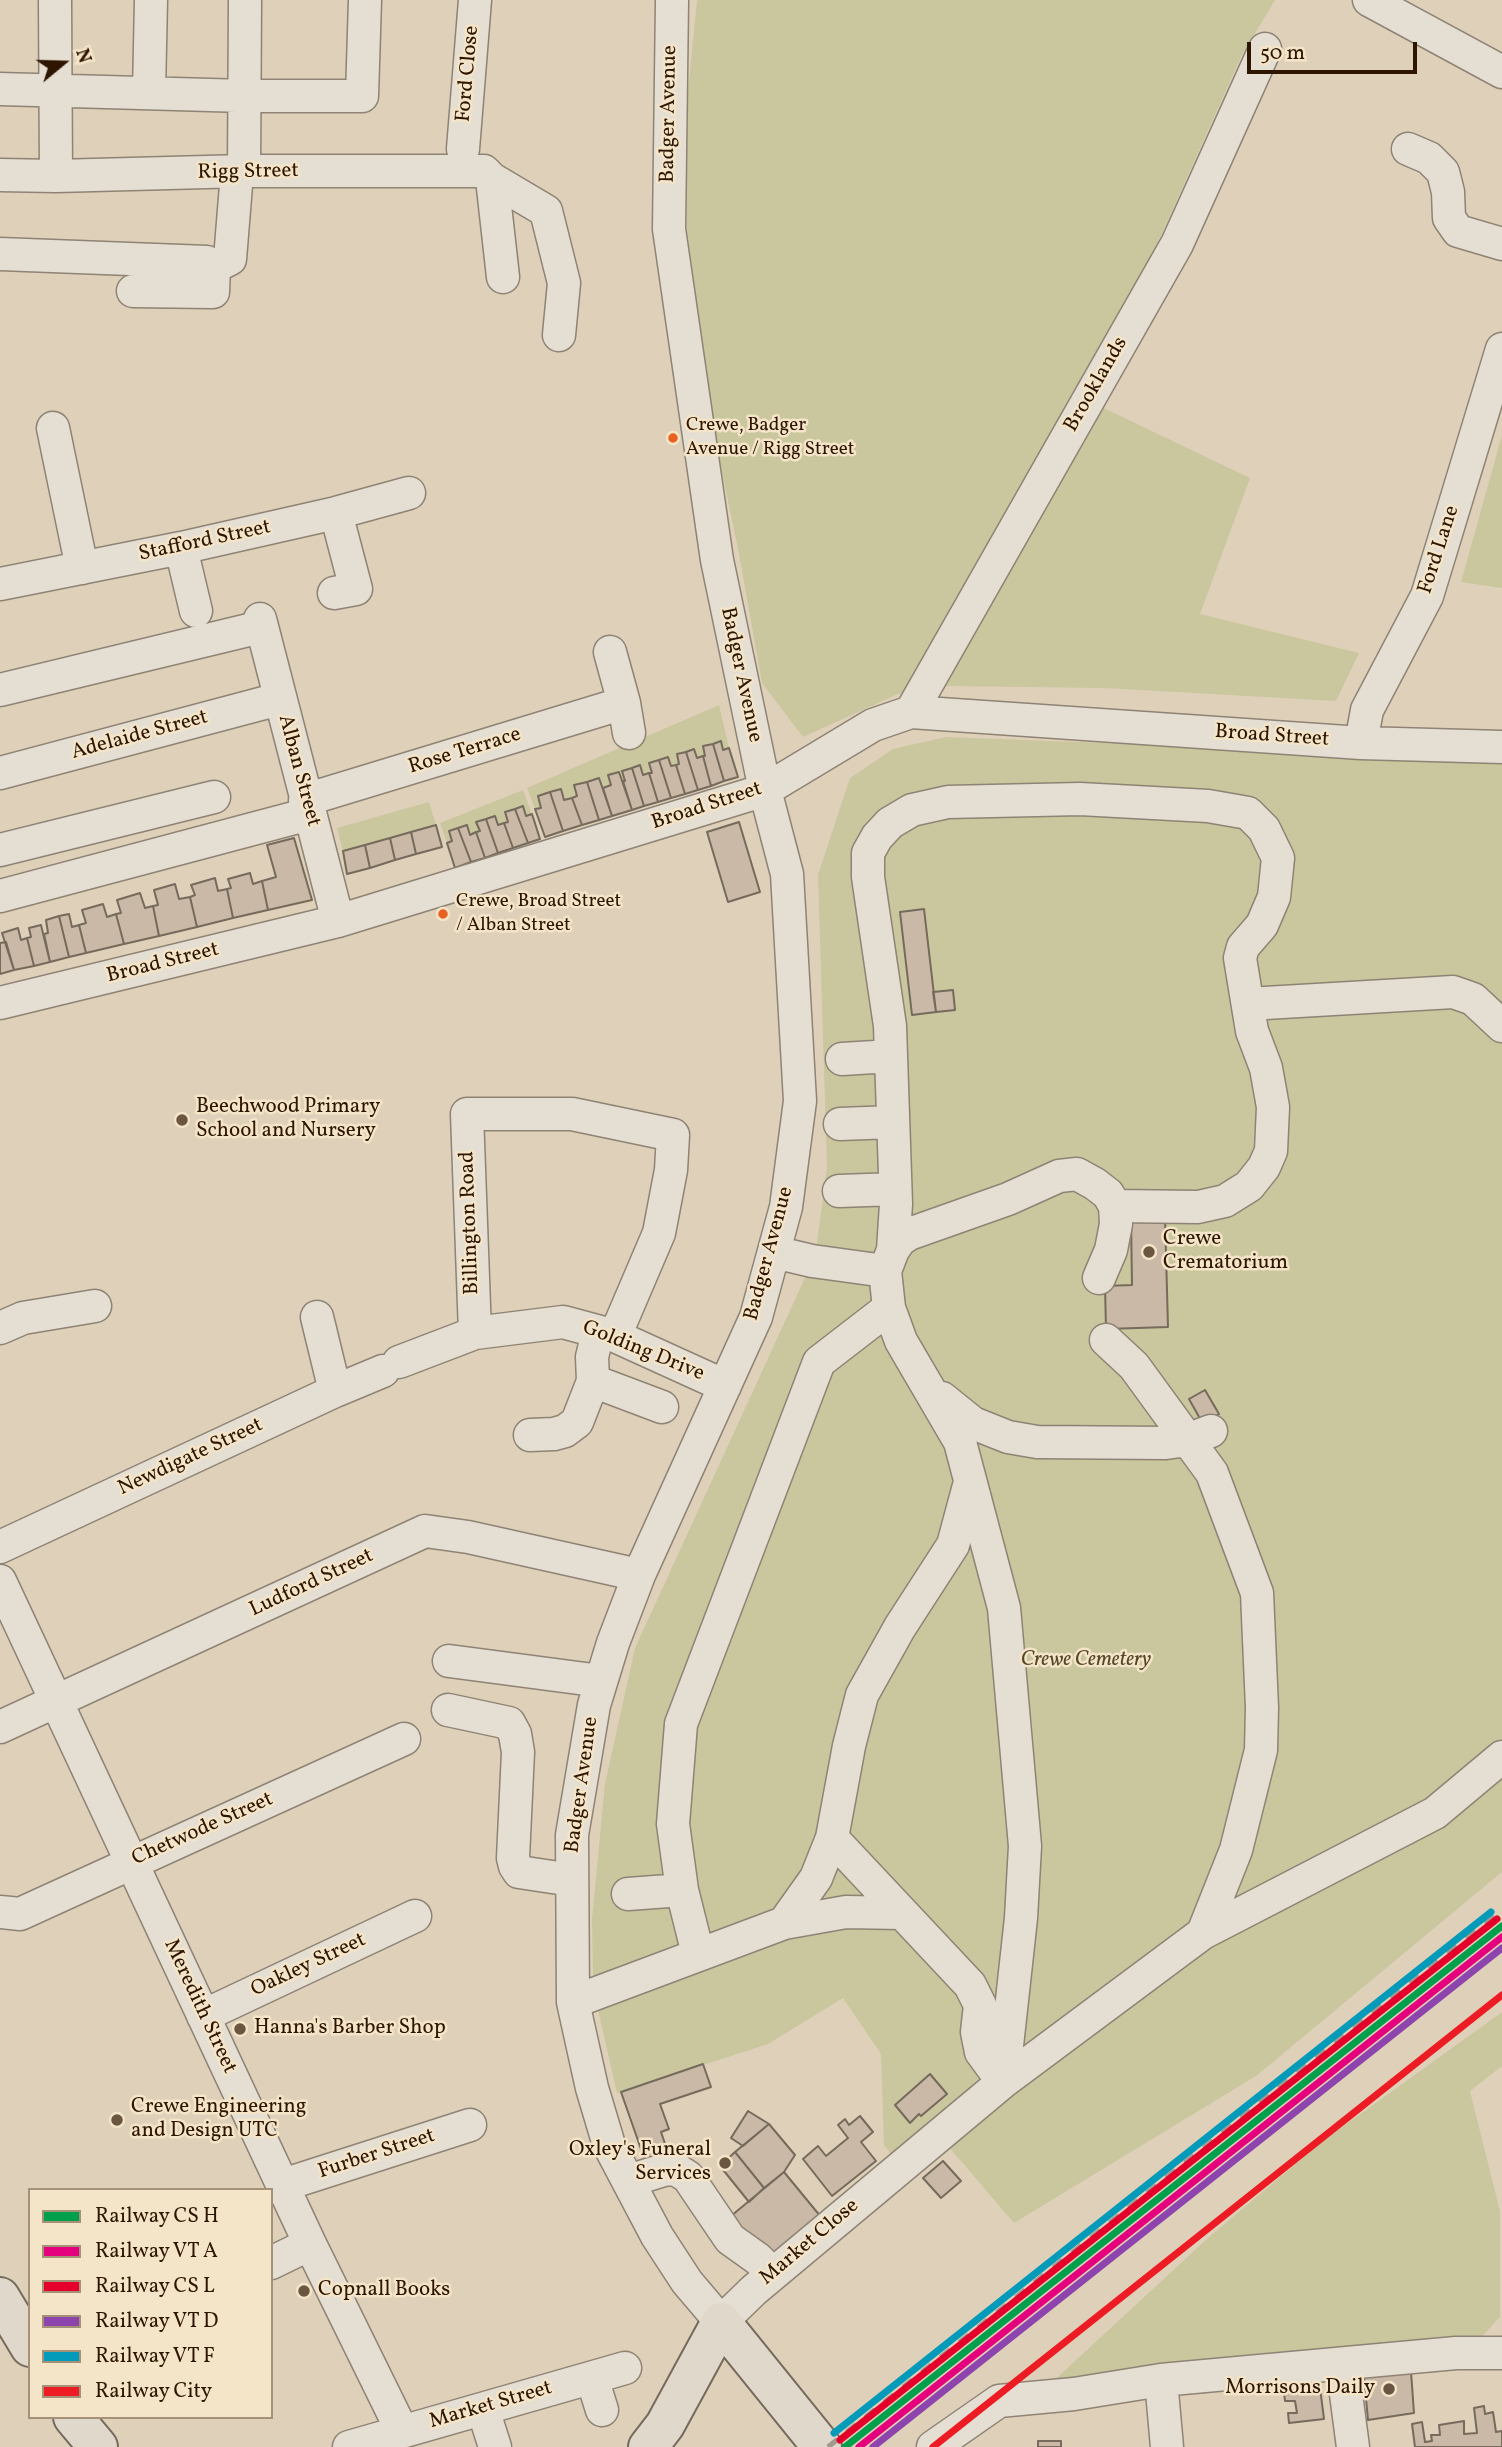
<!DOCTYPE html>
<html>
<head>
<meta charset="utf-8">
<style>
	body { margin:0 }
	#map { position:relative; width:1502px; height:2447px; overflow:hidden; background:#dfd1b9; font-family:Vollkorn,serif }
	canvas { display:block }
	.legend { position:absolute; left:28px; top:2188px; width:245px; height:231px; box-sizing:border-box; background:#f4e4c8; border:2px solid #a49178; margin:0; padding:9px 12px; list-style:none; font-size:21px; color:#2d1500 }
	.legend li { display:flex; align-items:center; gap:14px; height:35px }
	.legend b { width:35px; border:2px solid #a49178 }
	.north { position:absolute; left:28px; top:28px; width:70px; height:70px; -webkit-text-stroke:5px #f4e4c8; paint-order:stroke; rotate:71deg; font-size:19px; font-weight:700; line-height:28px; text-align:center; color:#2d1500 }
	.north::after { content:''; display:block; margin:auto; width:24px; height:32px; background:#2d1500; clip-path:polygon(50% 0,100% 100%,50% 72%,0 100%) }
	.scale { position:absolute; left:1247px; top:42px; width:170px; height:32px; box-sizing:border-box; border:4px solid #2d1500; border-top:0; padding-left:9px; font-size:21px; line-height:24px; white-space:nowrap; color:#2d1500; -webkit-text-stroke:5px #f4e4c8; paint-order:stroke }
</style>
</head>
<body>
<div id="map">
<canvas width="1502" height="2447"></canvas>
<ul class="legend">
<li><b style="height:9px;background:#029f4d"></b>Railway CS H</li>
<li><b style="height:9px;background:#e5007d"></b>Railway VT A</li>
<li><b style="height:9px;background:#e4002b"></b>Railway CS L</li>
<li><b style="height:9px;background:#8e44ad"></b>Railway VT D</li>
<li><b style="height:9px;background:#049ab9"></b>Railway VT F</li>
<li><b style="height:9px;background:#ed1c24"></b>Railway City</li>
</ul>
<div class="north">N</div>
<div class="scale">50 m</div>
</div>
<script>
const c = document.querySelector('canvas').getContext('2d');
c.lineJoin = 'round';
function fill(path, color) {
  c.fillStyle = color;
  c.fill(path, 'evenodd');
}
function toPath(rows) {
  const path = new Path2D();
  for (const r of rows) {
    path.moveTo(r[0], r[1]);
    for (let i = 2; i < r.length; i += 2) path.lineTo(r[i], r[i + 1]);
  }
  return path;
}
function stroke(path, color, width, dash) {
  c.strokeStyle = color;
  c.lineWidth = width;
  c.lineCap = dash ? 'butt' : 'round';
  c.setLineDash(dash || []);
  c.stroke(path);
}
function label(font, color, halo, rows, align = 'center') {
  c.font = font + ' Vollkorn,serif';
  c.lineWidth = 5;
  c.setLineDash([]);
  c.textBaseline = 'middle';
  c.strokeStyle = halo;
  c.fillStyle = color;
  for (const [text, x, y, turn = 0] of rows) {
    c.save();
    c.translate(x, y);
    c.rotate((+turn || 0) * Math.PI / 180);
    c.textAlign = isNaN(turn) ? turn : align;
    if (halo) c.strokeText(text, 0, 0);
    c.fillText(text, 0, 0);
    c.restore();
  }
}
fill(toPath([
	[697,0,1275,0,1241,57,1087,400,1250,478,1200,614,1359,653,1336,701,1104,688,947,686,898,694,803,737,762,683,739,554,717,448,702,345,687,230,684,133],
	[1502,435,1502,588,1461,582],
	[719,705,729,748,723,750,720,741,703,746,705,756,697,758,694,749,677,754,679,764,671,766,668,757,659,760,649,763,652,773,643,775,640,766,632,768,623,771,625,781,622,782,619,772,609,775,611,785,601,788,598,778,574,785,577,796,564,800,561,789,538,796,541,808,535,809,527,788],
	[946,737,1502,758,1502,1872,1256,2076,1014,2223,948,2146,911,2181,884,2145,881,2054,843,1998,768,2044,617,2093,598,2010,614,1993,593,1978,592,1919,605,1784,635,1648,815,1256,827,1168,818,875,850,778,893,749],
	[523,790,532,814,526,816,523,807,508,822,498,825,495,816,477,822,480,831,470,835,466,825,450,831,452,841,447,843,440,823],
	[429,802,436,825,343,851,337,828],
	[1502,2012,1502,2066,1470,2091,1500,2211,1500,2317,1474,2345,1047,2387,1209,2237,1323,2141]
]), '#cac69e');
const building = toPath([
	[721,741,723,750,729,748,738,777,724,781,713,744,721,741],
	[713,744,724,781,711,786,703,756,705,756,703,746,713,744],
	[694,749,697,758,703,756,711,786,698,790,686,752,694,749],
	[686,752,698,790,685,794,676,765,679,764,677,754,686,752],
	[668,757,671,766,676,765,685,794,671,798,659,760,668,757],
	[659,760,671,798,658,802,649,773,652,773,649,763,659,760],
	[640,765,643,775,649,773,658,802,644,806,632,768,640,765],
	[632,768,644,806,632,810,623,781,625,781,622,771,632,768],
	[619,772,632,810,612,816,603,788,611,785,608,775,619,772],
	[599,778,612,816,599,820,587,782,599,778],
	[587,782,599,820,582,825,572,798,577,796,574,785,587,782],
	[561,789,564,800,572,798,582,825,563,831,550,792,561,789],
	[550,792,563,831,545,837,535,809,541,808,538,796,550,792],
	[523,806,526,816,532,814,540,839,528,843,515,809,523,806],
	[515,809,528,843,513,848,504,823,508,822,505,812,515,809],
	[495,816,498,825,504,823,513,848,498,853,486,819,495,816],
	[486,819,498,853,485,858,476,832,480,831,476,822,486,819],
	[739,822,760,892,728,902,707,832,739,822],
	[436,825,442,847,416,854,411,832,436,825],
	[467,825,470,835,476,832,485,858,471,862,458,828,467,825],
	[458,828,471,862,455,868,447,843,452,841,449,831,458,828],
	[411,832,416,854,395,860,390,838,411,832],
	[294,838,312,900,268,910,262,881,276,877,267,845,294,838],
	[390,838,395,860,370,868,365,845,390,838],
	[365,845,370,868,347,874,343,851,365,845],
	[250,873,253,884,262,881,268,910,233,918,227,889,231,888,228,879,250,873],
	[215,878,218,891,227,889,233,918,197,927,190,897,195,895,191,885,215,878],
	[175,884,179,899,190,897,197,927,159,936,153,906,158,905,154,890,175,884],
	[140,893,145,908,153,906,159,936,124,944,116,914,121,913,117,900,140,893],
	[103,904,107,917,116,914,124,944,86,953,79,925,86,923,82,910,103,904],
	[924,909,936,1012,912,1015,900,912,924,909],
	[69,914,72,927,79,925,86,953,69,957,59,916,69,914],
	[59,916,69,957,50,962,44,934,48,933,46,920,59,916],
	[41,925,50,962,34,966,27,938,31,937,29,928,41,925],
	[18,928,21,940,27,938,34,966,14,970,2,933,18,928],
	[6,942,14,970,0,974,0,943,6,942],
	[953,990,955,1010,936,1012,933,992,953,990],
	[1165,1218,1168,1327,1106,1329,1105,1286,1132,1285,1131,1219,1165,1218],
	[1205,1390,1219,1414,1203,1424,1189,1399,1205,1390],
	[703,2064,711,2087,660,2104,669,2129,661,2132,671,2161,648,2169,621,2092,703,2064],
	[930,2074,947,2094,921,2116,919,2114,910,2123,895,2105,930,2074],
	[748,2111,769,2124,743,2146,731,2138,748,2111],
	[860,2116,873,2132,861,2142,876,2161,832,2196,803,2159,818,2146,826,2156,848,2138,838,2125,845,2119,849,2125,860,2116],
	[769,2124,795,2155,784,2172,764,2188,735,2152,769,2124],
	[735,2152,764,2188,749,2202,720,2166,735,2152],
	[943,2161,961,2181,941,2198,923,2178,943,2161],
	[784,2172,821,2217,767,2262,725,2221,784,2172],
	[1410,2358,1414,2413,1368,2420,1363,2366,1410,2358],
	[1318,2372,1324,2419,1289,2423,1288,2413,1297,2413,1295,2401,1285,2401,1283,2383,1318,2372],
	[1484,2406,1485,2414,1493,2412,1496,2432,1502,2431,1502,2447,1415,2447,1412,2424,1422,2422,1425,2442,1432,2441,1431,2435,1440,2435,1439,2425,1464,2421,1464,2434,1477,2433,1474,2408,1484,2406],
	[1038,2441,1061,2441,1061,2447,1038,2447,1038,2441]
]);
fill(building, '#cab9a6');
stroke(building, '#756a5c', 2);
const minor = toPath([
	[55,0,56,176],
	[672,0,669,229,717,560,765,790,787,874,800,1101,786,1207,756,1317,639,1575,613,1643,594,1705,572,1835,573,2002,592,2088,609,2145,657,2236,687,2282,721,2322,754,2290,1003,2082,1203,1933,1236,1850,1261,1750,1262,1708,1257,1593,1212,1473,1134,1366,1106,1340],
	[1369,0,1502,72],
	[0,89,245,96,362,96,365,0],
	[149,92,151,0],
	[463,149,475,0],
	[1408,149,1429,158,1443,172,1448,192,1449,218,1458,231,1502,244],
	[244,171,245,0],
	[0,175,56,176,244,171,484,171,492,179,546,211,564,283,559,335],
	[492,179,503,277],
	[0,254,207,262,214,267],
	[133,291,213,292,214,267,230,259,237,173],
	[53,428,82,568],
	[181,548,196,611],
	[0,584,181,548,336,513,409,493],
	[334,593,356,589,336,513],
	[260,619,338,921],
	[610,652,624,703,629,733],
	[0,690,261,627],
	[911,712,1177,244,1265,49],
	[1361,743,1367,710,1427,596,1502,349],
	[0,773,279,699],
	[305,800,624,703],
	[0,850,214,797],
	[0,896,309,814],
	[0,1003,338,921,765,790,873,725,911,712,1361,743,1502,747],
	[1248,1004,1453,992,1473,999,1502,1026],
	[842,1059,891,1056],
	[840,1124,893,1122],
	[839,1191,895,1189],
	[893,1250,896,1204,890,1026,868,877,868,853,877,837,890,823,912,810,948,802,1080,799,1208,806,1248,813,1264,829,1278,858,1274,897,1262,925,1243,947,1240,958,1252,1031,1266,1068,1273,1107,1271,1151,1264,1167,1249,1186,1225,1201,1198,1207,1115,1206],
	[774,1252,812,1261,885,1271],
	[317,1317,335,1391],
	[0,1328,23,1318,95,1306],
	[475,1333,467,1114,572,1114,673,1135,671,1170,659,1233,615,1336],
	[399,1362,475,1333,563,1322,615,1336,725,1386],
	[593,1381,662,1407],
	[942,1398,973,1423,1008,1437,1037,1442,1166,1443,1187,1440,1211,1431],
	[530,1435,554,1434,565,1431,577,1422,593,1381,592,1357,598,1332],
	[970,1482,953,1545,900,1627,862,1695,849,1746,832,1838,970,1985,980,2005,977,2032,981,2052,1003,2082],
	[0,1547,335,1391,383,1371],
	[0,1581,310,2244,402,2431],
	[449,1661,601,1681],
	[448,1710,509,1723,515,1734,518,1752,513,1858,515,1866,519,1872,572,1880],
	[0,1727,425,1531,468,1537,639,1575],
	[628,1894,682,1890],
	[0,1912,20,1914,404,1739],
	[784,1923,816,1878,832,1838],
	[1203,1933,1435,1813,1502,1757],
	[698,1954,682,1890,673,1824,681,1724,819,1362,889,1308],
	[573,2002,784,1923,846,1912,901,1913],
	[203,2016,415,1916],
	[1003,2082,1021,1918,1025,1846,1004,1608,960,1442,901,1341,889,1308,885,1271,893,1250,900,1240,909,1234,1008,1199,1059,1176,1077,1174,1095,1184,1108,1194,1115,1206,1116,1224,1111,1250,1099,1278],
	[628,2181,667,2169,677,2170,688,2177,730,2239,758,2259,773,2274],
	[283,2185,470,2125],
	[271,2263,310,2244],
	[1342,2364,1353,2447],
	[592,2378,602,2410],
	[1161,2380,1167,2447],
	[483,2409,495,2447],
	[349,2447,625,2368],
	[933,2447,999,2401,1074,2394,1161,2380,1456,2353,1502,2353]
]);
const major = toPath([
	[0,2297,30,2347],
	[73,2417,98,2447],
	[648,2447,665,2425,721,2322,822,2447]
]);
stroke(minor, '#8e8374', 35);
stroke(major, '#756a5c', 42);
stroke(minor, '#e5ded2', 32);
stroke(major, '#e0d8cb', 38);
stroke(toPath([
	[828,2447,1502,1910]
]), '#a1998e', 5, [12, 12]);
stroke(toPath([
	[845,2447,1502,1926]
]), '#029f4d', 7);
stroke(toPath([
	[859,2447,1502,1937]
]), '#e5007d', 7);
stroke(toPath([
	[840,2440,1497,1919]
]), '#e4002b', 7);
stroke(toPath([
	[873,2447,1502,1948]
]), '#8e44ad', 7);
stroke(toPath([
	[834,2433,1491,1912]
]), '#049ab9', 7);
stroke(toPath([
	[933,2447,1502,1995]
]), '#ed1c24', 7);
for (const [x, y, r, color] of [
	[673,438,6,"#e86120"],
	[443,914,6,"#e86120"],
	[182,1120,7,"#6b5741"],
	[1149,1252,7,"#6b5741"],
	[240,2029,7,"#6b5741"],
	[117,2120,7,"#6b5741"],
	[725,2163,7,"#6b5741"],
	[304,2291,7,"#6b5741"],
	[1389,2389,7,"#6b5741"]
]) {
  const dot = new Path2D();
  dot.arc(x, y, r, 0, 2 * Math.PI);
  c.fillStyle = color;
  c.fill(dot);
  stroke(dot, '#f4e4c8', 2.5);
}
label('19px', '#2d1500', '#f4e4c8', [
	["Crewe, Badger",686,427],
	["Avenue / Rigg Street",686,451],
	["Crewe, Broad Street",456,903],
	["/ Alban Street",456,927]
], 'left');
label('21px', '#2d1500', '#f4e4c8', [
	["Ford Close",469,74,-85],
	["Badger Avenue",670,114,-89],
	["Rigg Street",248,173,-1],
	["Brooklands",1097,385,-60],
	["Stafford Street",205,542,-12],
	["Ford Lane",1440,550,-72],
	["Badger Avenue",740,675,78],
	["Adelaide Street",140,736,-15],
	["Broad Street",1272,737,4],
	["Rose Terrace",465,752,-17],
	["Alban Street",298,771,75],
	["Broad Street",707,807,-18],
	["Broad Street",163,964,-14],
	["Billington Road",471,1223,-92],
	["Badger Avenue",770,1254,-75],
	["Golding Drive",643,1352,22],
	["Newdigate Street",191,1458,-25],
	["Ludford Street",312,1584,-25],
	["Badger Avenue",583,1785,-82],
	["Chetwode Street",203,1830,-24],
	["Oakley Street",309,1966,-25],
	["Meredith Street",199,2007,65],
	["Furber Street",377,2155,-18],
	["Market Close",810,2243,-40],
	["Market Street",491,2406,-16]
]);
label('21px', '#2d1500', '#f4e4c8', [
	["Beechwood Primary",196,1108],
	["School and Nursery",196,1132],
	["Crewe",1163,1240],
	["Crematorium",1163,1264],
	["Hanna's Barber Shop",254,2029],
	["Crewe Engineering",131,2108],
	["and Design UTC",131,2132],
	["Oxley's Funeral",711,2151,"right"],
	["Services",711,2175,"right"],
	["Copnall Books",318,2291],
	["Morrisons Daily",1375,2389,"right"]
], 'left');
label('italic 21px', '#574729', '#f4e4c8', [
	["Crewe Cemetery",1086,1661]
]);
</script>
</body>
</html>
